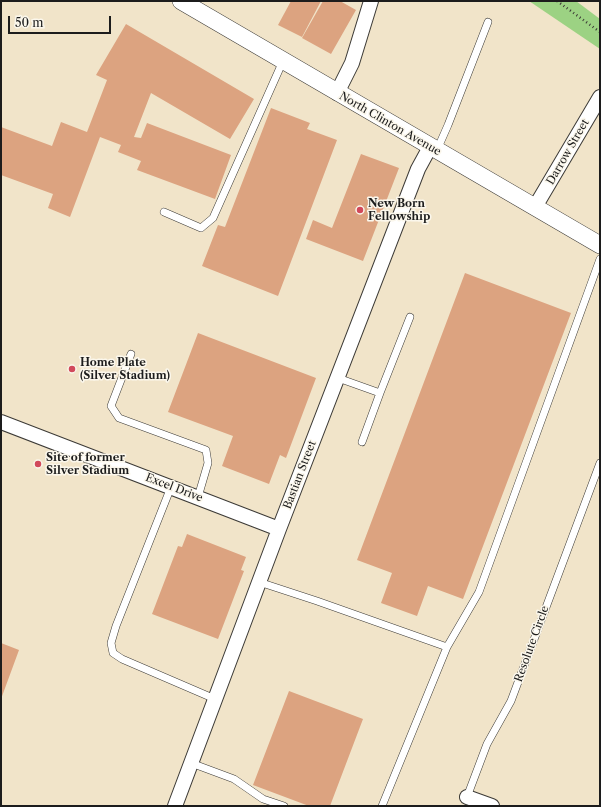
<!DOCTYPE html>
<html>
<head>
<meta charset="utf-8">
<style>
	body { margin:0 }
	#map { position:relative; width:601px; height:807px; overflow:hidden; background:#f1e4c9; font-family:"Libre Caslon Text",serif }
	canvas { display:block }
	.frame { position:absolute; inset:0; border:2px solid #1c1c1c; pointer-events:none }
	.scale { position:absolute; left:8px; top:16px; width:103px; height:18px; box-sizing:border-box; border:2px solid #1c1c1c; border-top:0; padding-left:5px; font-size:12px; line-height:14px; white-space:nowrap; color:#1c1c1c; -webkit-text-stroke:3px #fbf7ec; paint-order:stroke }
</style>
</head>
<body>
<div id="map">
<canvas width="601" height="807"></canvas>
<div class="frame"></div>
<div class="scale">50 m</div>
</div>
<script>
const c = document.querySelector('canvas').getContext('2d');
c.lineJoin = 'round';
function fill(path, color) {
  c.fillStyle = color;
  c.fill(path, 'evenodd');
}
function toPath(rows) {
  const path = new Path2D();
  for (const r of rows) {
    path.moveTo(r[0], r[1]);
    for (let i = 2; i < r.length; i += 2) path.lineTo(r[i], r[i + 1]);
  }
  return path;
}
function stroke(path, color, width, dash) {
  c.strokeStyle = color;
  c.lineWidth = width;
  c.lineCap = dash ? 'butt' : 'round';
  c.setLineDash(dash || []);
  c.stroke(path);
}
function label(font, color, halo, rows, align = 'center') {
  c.font = font + ' "Libre Caslon Text",serif';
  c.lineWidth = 3;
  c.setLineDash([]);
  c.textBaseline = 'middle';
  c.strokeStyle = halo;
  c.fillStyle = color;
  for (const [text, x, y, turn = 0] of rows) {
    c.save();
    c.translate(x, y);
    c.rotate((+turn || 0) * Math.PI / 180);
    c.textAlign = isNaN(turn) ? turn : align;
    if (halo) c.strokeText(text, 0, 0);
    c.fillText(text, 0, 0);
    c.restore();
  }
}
fill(toPath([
	[529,1,576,1,600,19,600,49]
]), '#9cd283');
fill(toPath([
	[291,1,321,1,302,37,278,25],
	[323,1,340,1,356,10,331,54,302,38],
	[126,24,254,99,230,139,151,93,134,137,141,138,147,123,231,155,215,199,137,170,141,161,118,152,121,145,100,137,70,217,48,208,53,194,1,175,1,127,52,146,61,122,87,132,107,80,96,75],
	[271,108,310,123,307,129,337,140,278,296,202,266,218,225,225,227],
	[361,154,399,168,363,261,306,239,313,220,332,228],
	[465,273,571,313,463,599,428,586,417,616,381,603,392,573,357,560],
	[198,333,316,378,286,458,280,455,269,484,222,466,233,436,168,412],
	[187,534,246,557,241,570,244,571,218,639,152,614,178,546,182,547],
	[1,643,19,650,1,699],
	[289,691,363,719,330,806,309,806,253,785]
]), '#dca380');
const service = toPath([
	[437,150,448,125,488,22],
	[164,212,201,228,213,218,283,61],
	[131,354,111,406,119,418,206,450,208,463,198,497],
	[338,378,380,393,410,317],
	[362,442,380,393],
	[171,487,116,626,111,643,113,653,122,659,215,699],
	[259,582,317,601,447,647,479,592,600,259],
	[191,763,234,779,263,799,284,806],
	[467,797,487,744,511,701,600,463],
	[382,806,447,647]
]);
const minor = toPath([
	[337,93,352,63,371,1],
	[535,207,600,97],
	[1,422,279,529],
	[467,797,492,806],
	[175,806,279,529,418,169,430,147]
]);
const tertiary = toPath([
	[181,1,600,245]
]);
stroke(service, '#3c3a36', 8);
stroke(minor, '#3c3a36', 16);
stroke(tertiary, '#3c3a36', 18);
stroke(toPath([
	[557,1,600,32]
]), '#3c3a36', 2.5, [1, 3]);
stroke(service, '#fff', 7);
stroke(minor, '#fff', 14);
stroke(tertiary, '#fff', 17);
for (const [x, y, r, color] of [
	[360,210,4,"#d1495b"],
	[72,369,4,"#d1495b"],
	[38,464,4,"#d1495b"]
]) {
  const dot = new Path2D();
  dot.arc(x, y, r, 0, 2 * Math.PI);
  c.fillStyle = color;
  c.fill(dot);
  stroke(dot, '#fbf7ec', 1.5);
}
label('11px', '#1c1c1c', '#fbf7ec', [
	["North Clinton Avenue",390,124,30],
	["Darrow Street",568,152,-60],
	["Bastian Street",300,475,-69],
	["Excel Drive",174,488,21],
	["Resolute Circle",532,644,-70]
]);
label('bold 11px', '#1c1c1c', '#fbf7ec', [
	["New Born",368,204],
	["Fellowship",368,217],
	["Home Plate",80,363],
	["(Silver Stadium)",80,376],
	["Site of former",46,458],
	["Silver Stadium",46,471]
], 'left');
</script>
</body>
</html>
